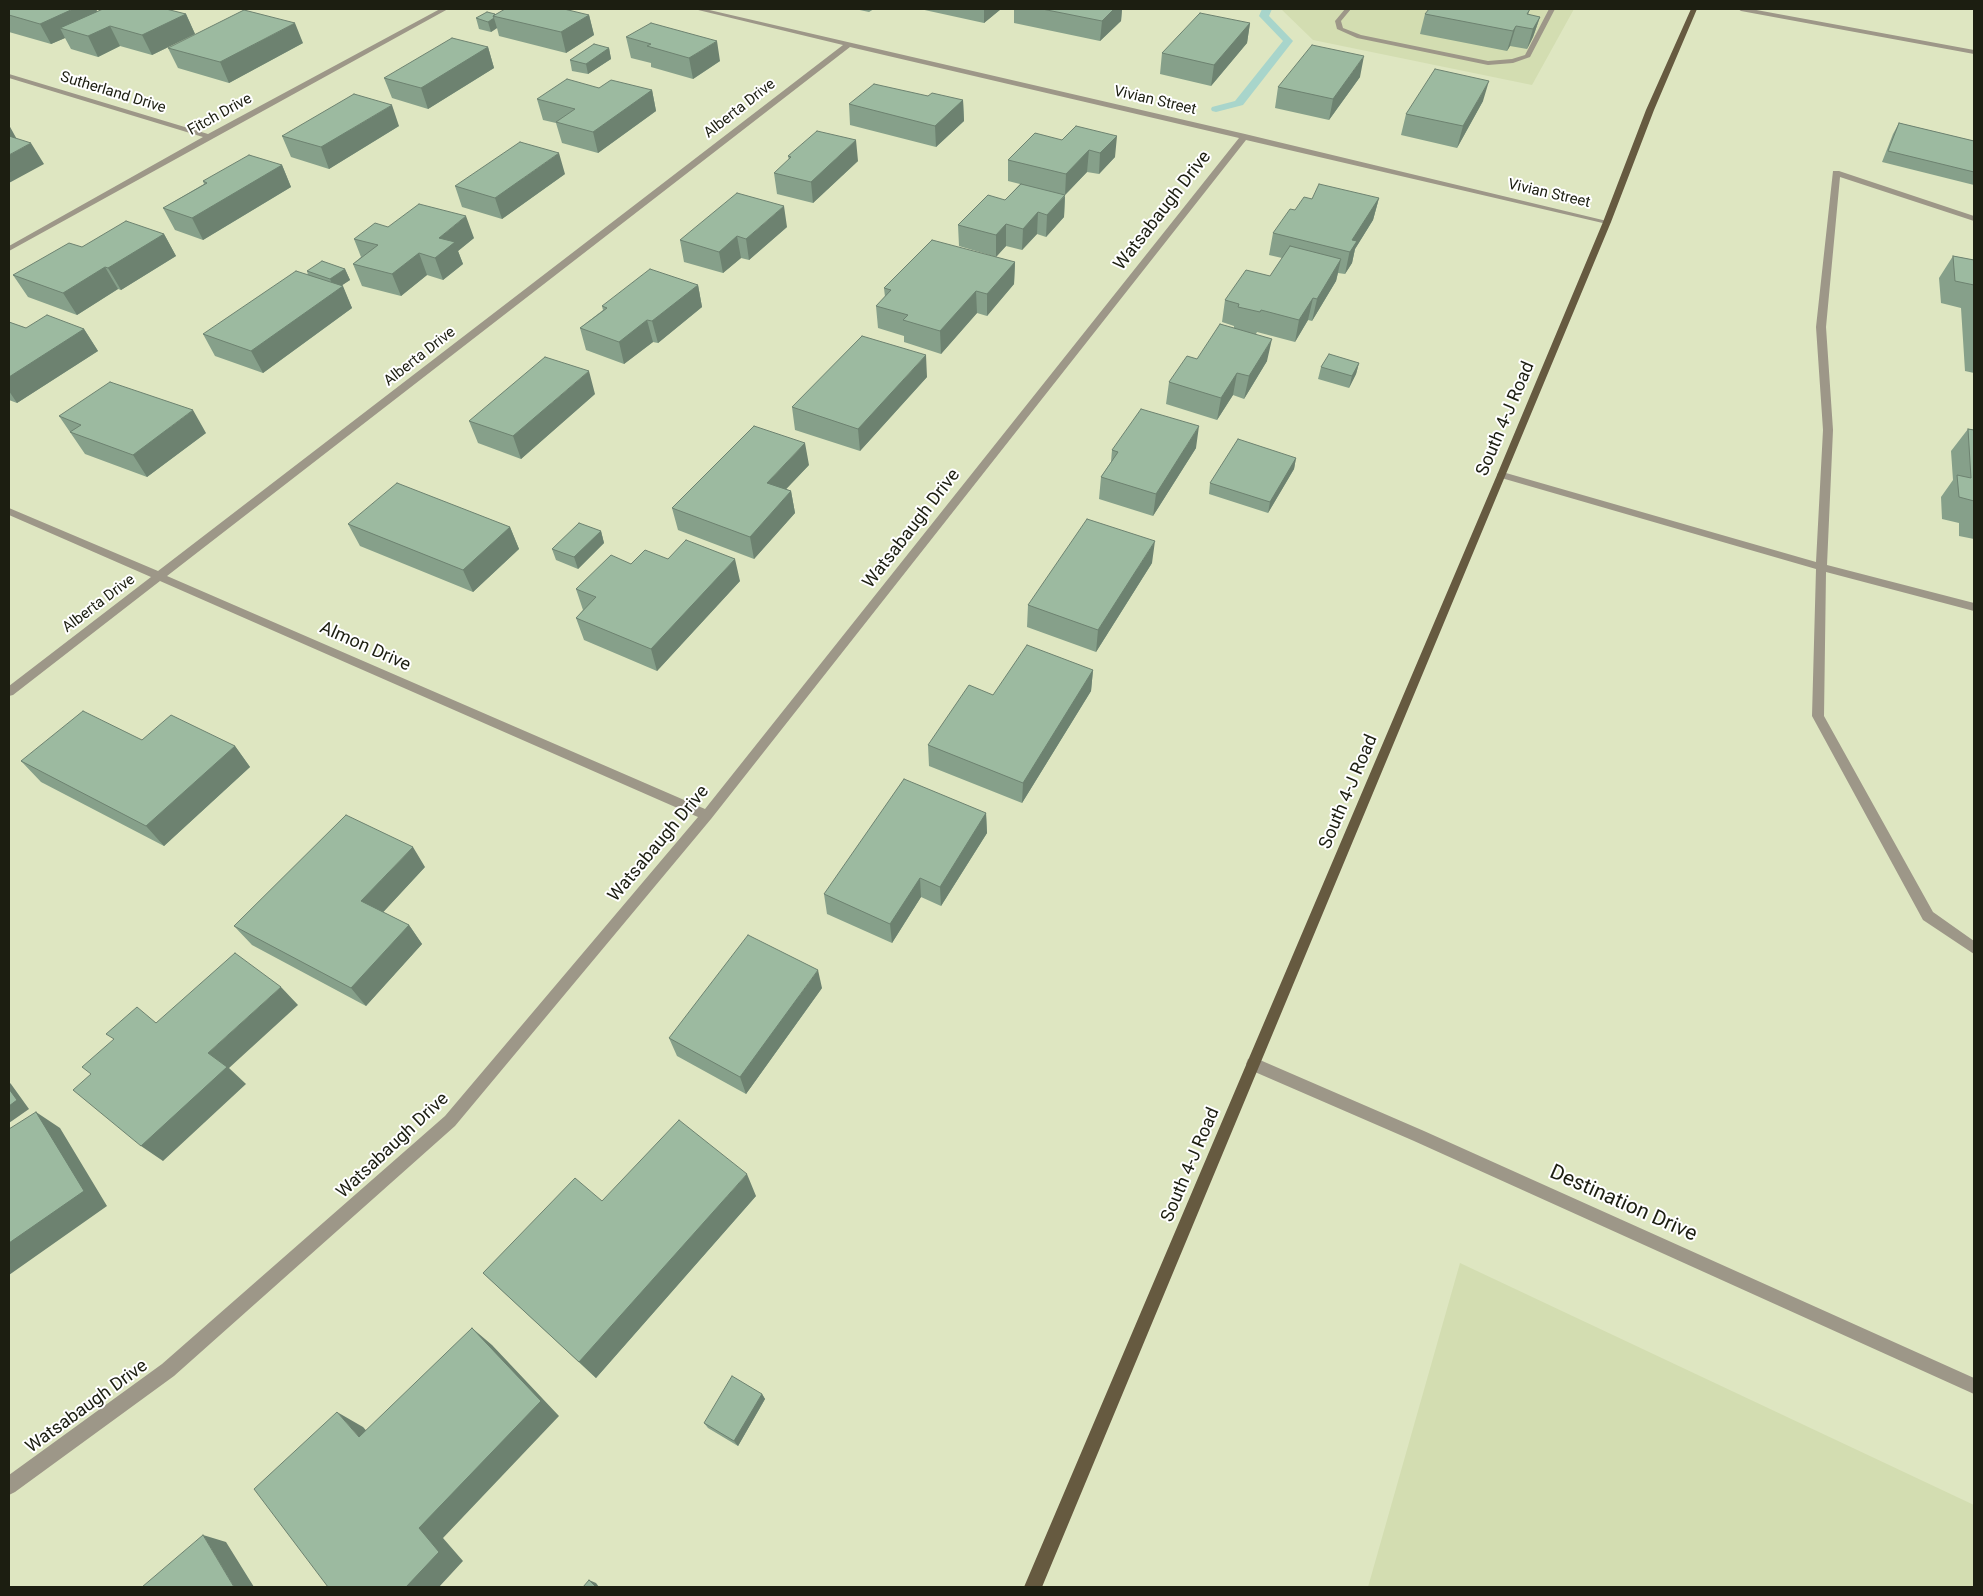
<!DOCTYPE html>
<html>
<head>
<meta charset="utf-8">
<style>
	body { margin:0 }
	#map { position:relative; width:1983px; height:1596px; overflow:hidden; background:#dee6c1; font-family:Roboto,sans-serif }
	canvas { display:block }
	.frame { position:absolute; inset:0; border:10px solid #1c1e11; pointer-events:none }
</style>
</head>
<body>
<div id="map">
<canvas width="1983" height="1596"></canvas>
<div class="frame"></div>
</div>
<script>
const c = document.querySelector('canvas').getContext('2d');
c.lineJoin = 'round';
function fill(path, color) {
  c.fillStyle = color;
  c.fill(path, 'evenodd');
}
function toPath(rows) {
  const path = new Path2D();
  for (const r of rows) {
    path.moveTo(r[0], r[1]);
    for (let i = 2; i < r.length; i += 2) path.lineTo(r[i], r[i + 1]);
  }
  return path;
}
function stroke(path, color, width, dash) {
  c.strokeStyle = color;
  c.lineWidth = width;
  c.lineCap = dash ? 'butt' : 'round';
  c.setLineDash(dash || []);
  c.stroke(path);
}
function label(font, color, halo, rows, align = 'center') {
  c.font = font + ' Roboto,sans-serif';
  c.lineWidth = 4;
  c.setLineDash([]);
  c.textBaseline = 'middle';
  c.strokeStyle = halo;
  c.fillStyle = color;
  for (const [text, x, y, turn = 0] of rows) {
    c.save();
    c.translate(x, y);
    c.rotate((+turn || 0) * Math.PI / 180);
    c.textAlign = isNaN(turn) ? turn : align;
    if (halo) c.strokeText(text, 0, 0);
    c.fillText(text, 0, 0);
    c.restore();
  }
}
fill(toPath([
	[1281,9,1574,9,1532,85,1313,40],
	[1460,1263,1974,1505,1974,1587,1368,1587]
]), '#d3ddb1');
fill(toPath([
	[1262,9,1272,9,1269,16,1293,41,1243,105,1216,112,1212,111,1211,109,1212,107,1235,101,1283,41,1259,16,1262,9]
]), '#a8d5cb');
fill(toPath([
	[440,9,448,9,9,251,9,246,203,137,9,78,9,74,208,134,440,9],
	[694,9,705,9,1245,134,1611,222,1607,224,1246,140,711,819,455,1126,174,1376,15,1492,9,1495,9,1475,162,1364,445,1116,698,817,160,581,13,695,9,696,9,686,151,577,9,515,9,508,158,571,843,45,694,9],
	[850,47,1239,138,705,809,167,576,850,47],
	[1345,9,1351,9,1341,21,1343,28,1361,35,1488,61,1512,59,1525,55,1549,9,1555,9,1530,57,1513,63,1488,65,1357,38,1337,29,1335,21,1345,9],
	[1738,9,1751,9,1974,50,1974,54,1741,11,1738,9],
	[1833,171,1839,171,1974,216,1974,221,1840,177,1826,327,1833,430,1827,565,1974,603,1974,611,1826,572,1824,716,1933,912,1974,941,1974,954,1923,920,1812,716,1816,569,1498,477,1497,475,1498,473,1506,473,1816,562,1823,430,1816,327,1833,171],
	[1253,1057,1424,1131,1974,1378,1974,1394,1414,1141,1248,1069,1246,1064,1248,1059,1253,1057]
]), '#9d9788');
fill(toPath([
	[1691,9,1697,9,1654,110,1611,222,1042,1587,1024,1587,1497,475,1603,222,1646,110,1691,9]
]), '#665a40');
fill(toPath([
	[9,9,186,14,195,34,152,55,120,46,98,57,71,49,65,38,51,44,9,32],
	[855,9,874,9,869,12],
	[920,9,1001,9,984,23],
	[1014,9,1122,9,1121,21,1100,41,1014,23],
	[1530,9,1528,15,1540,17,1533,37,1527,49,1510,46,1507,51,1420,34,1425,14],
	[495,14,589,15,594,35,566,53,499,36,497,28,491,32,479,29,476,18],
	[1250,23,1247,43,1211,86,1160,74,1162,53],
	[626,37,720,61,693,79,651,67,651,63,631,58],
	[303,43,229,83,178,68,168,48],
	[488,47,494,68,428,109,392,98,384,78],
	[609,48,611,59,588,74,572,71,570,60],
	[1360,77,1329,120,1275,108,1278,87],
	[599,88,652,90,656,111,598,153,562,143,556,123,543,120,537,99],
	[928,96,963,100,964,121,936,147,850,125,849,104],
	[1483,101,1457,148,1401,135,1406,114],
	[1899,123,1974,141,1974,185,1882,162,1893,134],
	[399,126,329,169,291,157,282,136],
	[1035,133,1115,157,1099,174,1087,172,1065,195,1064,217,1046,237,1037,234,1022,250,1006,246,996,257,959,246,958,225,1005,200,1020,184,1008,181,1008,160],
	[788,156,858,161,813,203,777,194,774,173,789,160],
	[282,165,291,187,203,240,175,230,163,208,204,184,203,181],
	[565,174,502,219,462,207,455,186],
	[1379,198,1373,220,1355,249,1352,263,1345,274,1338,273,1336,281,1312,321,1308,320,1295,342,1257,332,1256,334,1267,361,1244,399,1233,395,1217,420,1166,404,1169,382,1234,328,1234,326,1222,322,1225,300,1270,276,1282,258,1269,255,1273,233,1295,210,1312,199],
	[388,227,474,238,458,251,463,264,443,280,427,275,401,296,362,286,353,264,361,257,354,239],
	[787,227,749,260,741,258,723,273,684,262,680,240],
	[164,234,176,256,121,290,118,289,77,315,28,297,13,275,82,247],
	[1953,256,1974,260,1974,373,1965,371,1961,308,1941,303,1939,278],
	[1015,262,1014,284,987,316,977,313,941,354,904,342,904,336,878,328,876,306,885,297,884,288],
	[345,269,350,280,342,285,352,308,263,373,215,356,203,334,308,275,307,271],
	[698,285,702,307,658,343,653,342,624,364,586,350,580,328,603,310,602,306],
	[9,322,26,328,84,329,98,351,17,403,9,400],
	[1359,363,1356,374,1349,388,1318,379,1321,367],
	[927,377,860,451,795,430,792,407],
	[595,394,521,459,478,443,469,421],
	[59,416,206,433,147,477,85,454],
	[1968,429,1974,430,1974,539,1959,536,1959,523,1942,519,1941,497,1953,480,1951,451],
	[1196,448,1153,516,1099,499,1101,477,1111,462,1112,450],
	[1296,458,1294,469,1268,513,1209,494,1210,483],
	[809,465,786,489,791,491,795,513,754,559,678,530,672,508],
	[348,524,510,527,519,549,473,592,360,546],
	[601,531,604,543,578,569,556,560,552,549],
	[668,559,740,581,657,671,584,640,576,618,583,610,576,589,631,564],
	[1152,563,1096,652,1027,627,1028,605],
	[1093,670,1091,691,1022,803,929,766,928,745,993,695],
	[142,740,235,746,250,767,164,846,41,782,21,761],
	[986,813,987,833,941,906,921,897,892,943,827,914,824,894],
	[425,867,383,912,409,925,422,944,366,1006,252,945,234,926],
	[822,988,746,1094,677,1056,669,1038],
	[756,1196,596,1378,483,1273,602,1201],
	[762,1394,765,1399,738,1446,708,1428,704,1423]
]), '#86a08a');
fill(toPath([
	[73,9,96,9,102,20,60,28,65,38,51,44,40,24],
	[984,9,1001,9,984,23],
	[1114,9,1122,9,1121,21,1100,41,1102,21],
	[186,14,195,34,152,55,142,35],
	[589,15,594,35,566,53,561,32],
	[1540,17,1533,37,1527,49,1533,29],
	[494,18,497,28,491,32,488,22],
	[295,23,303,43,229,83,220,62],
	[1250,23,1247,43,1211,86,1214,65],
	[110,26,120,46,98,57,88,36],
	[1516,26,1510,46,1507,51,1513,31],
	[717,41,720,61,693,79,689,58],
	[488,47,494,68,428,109,421,88],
	[609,48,611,59,588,74,586,64],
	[1364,56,1360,77,1329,120,1333,99],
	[1489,81,1483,101,1457,148,1463,126],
	[652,90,656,111,598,153,593,132],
	[963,100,964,121,936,147,935,126],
	[392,105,399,126,329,169,321,147],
	[9,125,19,143,9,148],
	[1117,136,1115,157,1099,174,1100,153],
	[856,140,858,161,813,203,811,182],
	[31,143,44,164,9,183,9,155],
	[1089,150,1087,172,1065,195,1064,217,1046,237,1047,215,1065,196,1066,174],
	[559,153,565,174,502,219,495,198],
	[282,165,291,187,203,240,192,218],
	[1379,198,1373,220,1355,249,1352,263,1345,274,1352,240],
	[784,206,787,227,749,260,746,239],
	[1038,212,1037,234,1022,250,1023,229],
	[466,216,474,238,458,251,463,264,443,280,435,258,439,238],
	[1006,224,1006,246,996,257,996,235],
	[164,234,176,256,121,290,108,268],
	[737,236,741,258,723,273,719,252],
	[419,253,427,275,401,296,392,274],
	[1341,259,1336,281,1312,321,1317,299],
	[1015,262,1014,284,987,316,987,294],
	[105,267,118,289,77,315,63,293],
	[345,269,350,280,335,290,330,279],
	[698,285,702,307,658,343,652,321],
	[343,286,352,308,263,373,251,351],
	[976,291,977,313,941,354,940,331],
	[1313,298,1308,320,1295,342,1299,320],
	[647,320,653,342,624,364,619,342],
	[84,329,98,351,17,403,9,391,9,377],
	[1272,339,1267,361,1244,399,1249,376],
	[926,355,927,377,860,451,858,429],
	[1359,363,1356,374,1349,388,1352,376],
	[589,371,595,394,521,459,513,436],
	[1237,373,1233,395,1217,420,1221,398],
	[193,410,206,433,147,477,133,455],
	[1199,426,1196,448,1153,516,1156,494],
	[805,443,809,465,771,505,767,483],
	[1296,458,1294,469,1268,513,1270,502],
	[791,491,795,513,754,559,750,537],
	[510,527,519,549,473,592,463,570],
	[601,531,604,543,578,569,574,557],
	[1155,541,1152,563,1096,652,1098,630],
	[735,559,740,581,657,671,651,649],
	[1093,670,1091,691,1022,803,1023,783],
	[235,746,250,767,164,846,146,826],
	[986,813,987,833,941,906,940,887],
	[413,847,425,867,375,921,361,901],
	[920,878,921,897,892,943,890,924],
	[409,925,422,944,366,1006,351,988],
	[818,970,822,988,746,1094,740,1077],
	[281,987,298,1005,229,1068,246,1084,163,1161,141,1146,208,1053],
	[9,1082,11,1084,29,1109,9,1123],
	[36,1112,60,1128,107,1206,9,1275,9,1243],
	[747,1174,756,1196,596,1378,579,1362],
	[472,1328,492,1345,559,1416,443,1538,463,1561,439,1587,406,1587,419,1528],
	[762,1394,765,1399,738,1446,734,1441],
	[337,1412,363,1427,385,1451,359,1437],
	[203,1535,226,1542,254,1587,234,1587],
	[589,1580,596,1583,599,1587,596,1587]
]), '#6d8270');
const building = toPath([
	[9,9,73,9,40,24,9,15,9,9],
	[103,9,166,9,186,14,142,35,110,26,88,36,60,28,103,9],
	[505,9,564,9,589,15,561,32,493,16,505,9],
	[1042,9,1114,9,1102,21,1042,9],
	[1429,9,1530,9,1527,14,1540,17,1533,29,1516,26,1513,31,1425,14,1429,9],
	[244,10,295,23,220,62,168,48,244,10],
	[487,12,495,14,493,16,494,18,488,22,476,18,487,12],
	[1200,13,1250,23,1214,65,1162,53,1200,13],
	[651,23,717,41,689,58,647,46,651,44,626,37,651,23],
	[452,38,488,47,421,88,384,78,452,38],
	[594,44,609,48,586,64,570,60,594,44],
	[1312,45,1364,56,1333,99,1278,87,1312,45],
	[1435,69,1489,81,1463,126,1406,114,1435,69],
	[567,79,599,88,611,80,652,90,593,132,556,122,575,109,537,99,567,79],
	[874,84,928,96,932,93,963,100,935,126,849,104,874,84],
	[354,94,392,105,321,147,282,136,354,94],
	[1899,123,1974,141,1974,172,1888,151,1899,123],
	[1076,126,1117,136,1100,153,1089,150,1066,174,1008,160,1035,133,1062,140,1076,126],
	[817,131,856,140,811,182,774,173,791,157,788,156,817,131],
	[9,136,31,143,9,155,9,136],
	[520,142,559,153,495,198,455,186,520,142],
	[249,155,282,165,192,218,163,208,207,183,203,181,249,155],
	[1021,184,1065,195,1047,215,1038,212,1023,229,1006,224,996,235,958,225,988,195,1005,200,1021,184],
	[1319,184,1379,198,1352,240,1357,241,1350,252,1273,233,1290,209,1295,210,1304,197,1312,199,1319,184],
	[737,193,784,206,746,239,737,236,719,252,680,240,737,193],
	[419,204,466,216,439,238,455,242,435,258,419,253,392,274,353,264,378,245,354,239,375,223,388,227,419,204],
	[126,221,164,234,108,268,105,267,63,293,13,275,69,243,82,247,126,221],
	[932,240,1015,262,987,294,976,291,940,331,903,320,908,315,876,306,891,290,884,288,932,240],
	[1290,246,1341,259,1317,299,1313,298,1299,320,1261,310,1260,312,1238,307,1239,304,1225,300,1246,270,1270,276,1290,246],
	[1953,256,1974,260,1974,285,1955,281,1953,256],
	[322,261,345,269,330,279,307,271,322,261],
	[650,269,698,285,652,321,647,320,619,342,580,328,607,308,602,306,650,269],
	[296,271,343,286,251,351,203,334,296,271],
	[47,315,84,329,9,377,9,322,26,328,47,315],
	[1220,324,1272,339,1249,376,1237,373,1221,398,1169,382,1187,356,1197,359,1220,324],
	[862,336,926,355,858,429,792,407,862,336],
	[1329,354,1359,363,1352,376,1321,367,1329,354],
	[545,357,589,371,513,436,469,421,545,357],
	[110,382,193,410,133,455,70,432,81,425,59,416,110,382],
	[1141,409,1199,426,1156,494,1101,477,1118,452,1112,450,1141,409],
	[754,426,805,443,767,483,791,491,750,537,672,508,754,426],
	[1968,429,1974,430,1974,501,1959,497,1957,475,1971,478,1968,429],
	[1238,439,1296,458,1270,502,1210,483,1238,439],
	[397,483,510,527,463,570,348,524,397,483],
	[1087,519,1155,541,1098,630,1028,605,1087,519],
	[579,523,601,531,574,557,552,549,579,523],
	[686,540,735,559,651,649,576,618,596,597,576,589,611,555,631,564,645,550,668,559,686,540],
	[1027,645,1093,670,1023,783,928,745,969,685,993,695,1027,645],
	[83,711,142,740,171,715,235,746,146,826,21,761,83,711],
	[904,779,986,813,940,887,920,878,890,924,824,894,904,779],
	[346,815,413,847,361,901,409,925,351,988,234,926,346,815],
	[748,935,818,970,740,1077,669,1038,748,935],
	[235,953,281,987,208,1053,227,1067,141,1146,73,1090,91,1074,82,1067,114,1039,106,1034,137,1007,156,1023,235,953],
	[9,1089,17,1100,9,1106,9,1089],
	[36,1112,84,1191,9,1243,9,1129,36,1112],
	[679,1120,747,1174,579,1362,483,1273,575,1178,602,1201,679,1120],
	[472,1328,541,1401,419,1528,439,1552,406,1587,328,1587,254,1489,337,1412,359,1437,472,1328],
	[732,1376,762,1394,734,1441,704,1423,732,1376],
	[203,1535,234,1587,142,1587,203,1535],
	[589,1580,596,1587,583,1587,589,1580]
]);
fill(building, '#9cbaa0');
stroke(building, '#6d8270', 1);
label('15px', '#1c1e11', '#fff', [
	["Sutherland Drive",113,93,17],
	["Vivian Street",1155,101,13],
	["Alberta Drive",740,109,-38],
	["Fitch Drive",220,115,-29],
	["Vivian Street",1549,194,13],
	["Alberta Drive",420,357,-38],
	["Alberta Drive",99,604,-37]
]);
label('18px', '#1c1e11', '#fff', [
	["Watsabaugh Drive",1163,211,-52],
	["South 4-J Road",1506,419,-67],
	["Watsabaugh Drive",912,529,-52],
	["Almon Drive",365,647,24],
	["South 4-J Road",1349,792,-67],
	["Watsabaugh Drive",659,844,-50],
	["Watsabaugh Drive",393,1146,-43],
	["South 4-J Road",1191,1165,-67],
	["Watsabaugh Drive",87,1407,-36]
]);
label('21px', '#1c1e11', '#fff', [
	["Destination Drive",1623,1204,24]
]);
</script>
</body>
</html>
